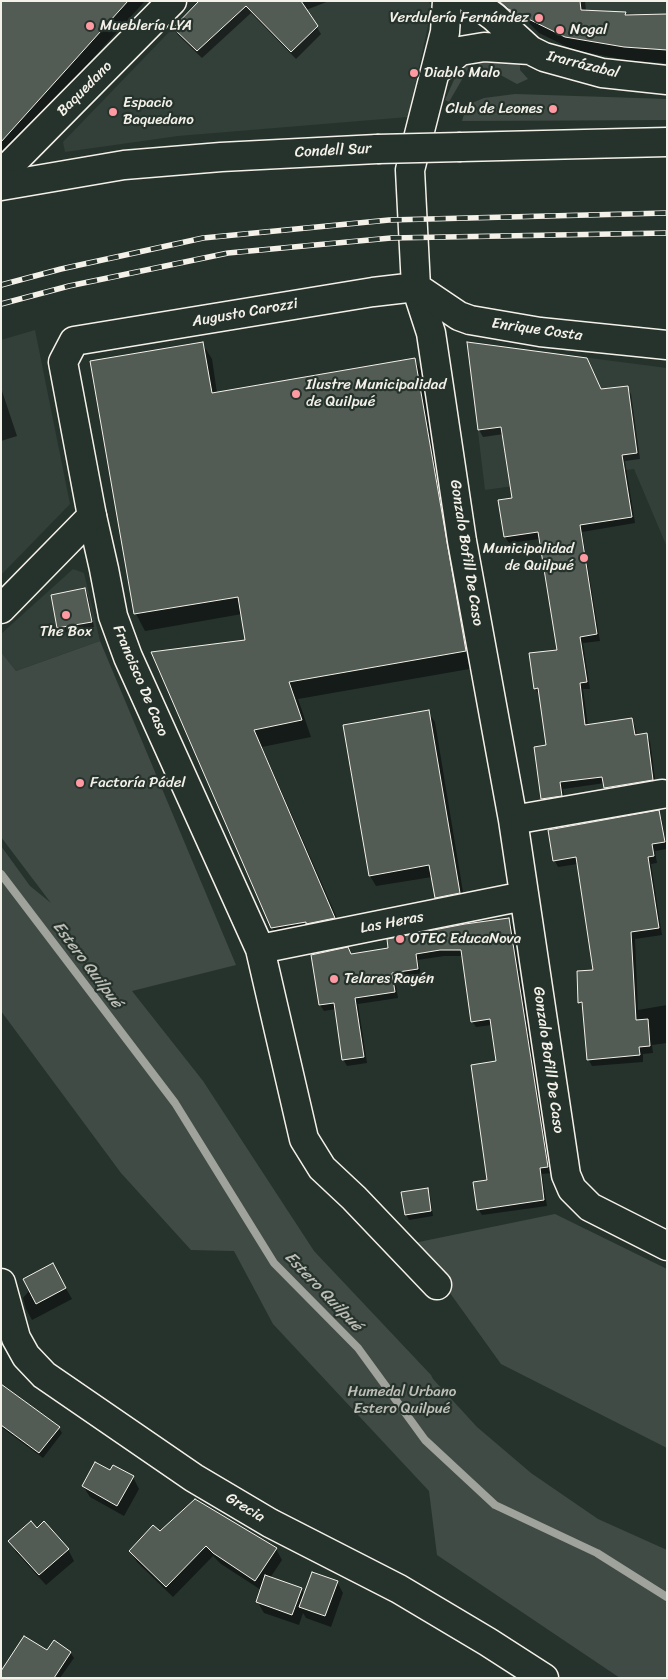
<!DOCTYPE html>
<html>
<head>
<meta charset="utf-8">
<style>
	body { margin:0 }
	#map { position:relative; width:668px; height:1679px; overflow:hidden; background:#26332d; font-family:Sriracha,sans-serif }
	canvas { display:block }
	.frame { position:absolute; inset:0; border:2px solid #f4f1e8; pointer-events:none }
</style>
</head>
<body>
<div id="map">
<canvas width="668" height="1679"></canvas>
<div class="frame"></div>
</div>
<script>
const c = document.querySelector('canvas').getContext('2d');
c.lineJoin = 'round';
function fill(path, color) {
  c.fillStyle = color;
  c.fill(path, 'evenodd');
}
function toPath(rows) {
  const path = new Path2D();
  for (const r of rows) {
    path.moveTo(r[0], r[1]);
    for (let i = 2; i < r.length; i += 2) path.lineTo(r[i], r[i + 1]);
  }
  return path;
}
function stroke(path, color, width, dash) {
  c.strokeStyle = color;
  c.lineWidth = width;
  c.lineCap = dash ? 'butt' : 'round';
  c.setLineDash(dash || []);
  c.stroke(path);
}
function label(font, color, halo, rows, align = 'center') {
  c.font = font + ' Sriracha,sans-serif';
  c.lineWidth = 4.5;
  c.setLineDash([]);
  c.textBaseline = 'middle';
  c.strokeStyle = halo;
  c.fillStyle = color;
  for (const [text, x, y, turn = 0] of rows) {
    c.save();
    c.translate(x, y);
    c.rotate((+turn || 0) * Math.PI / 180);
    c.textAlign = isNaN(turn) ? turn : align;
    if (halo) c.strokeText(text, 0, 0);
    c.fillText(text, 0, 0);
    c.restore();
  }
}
fill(toPath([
	[199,1,428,1,432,7,408,117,178,136,65,152,63,142],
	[513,1,667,1,667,50,624,47,565,37,530,19],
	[35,330,70,504,1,575,1,340],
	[474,343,667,368,667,547,634,469,485,490,468,349],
	[73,569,84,573,100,641,16,671,1,652,1,634]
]), '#333f39');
fill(toPath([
	[478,57,520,63,520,70,528,79,517,84,495,72,479,66],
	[466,60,468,69,449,102,445,100,462,62],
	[515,94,667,99,667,120,462,121,467,105,484,98],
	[100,641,236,965,132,991,203,1081,314,1251,431,1375,433,1379,477,1427,531,1473,598,1519,667,1550,667,1678,620,1678,437,1555,429,1491,273,1324,234,1251,191,1250,121,1173,1,1011,1,846,30,886,51,903,1,837,1,652,16,671],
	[555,1214,667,1269,667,1448,501,1364,414,1243]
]), '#414b45');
fill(toPath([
	[1,1,145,1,4,156,1,155],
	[200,1,329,1,306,10,321,34,296,59,251,13,202,58,178,35,174,28],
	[513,1,585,1,586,11,667,16,667,63,632,61,574,50,539,33,526,20],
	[202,343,212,359,217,393,414,359,424,376,475,668,298,699,311,737,262,747,344,934,282,944,272,927,152,653,247,641,242,614,145,631,136,614,91,362],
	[468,344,601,391,627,387,631,394,640,459,625,461,635,523,582,532,600,641,583,643,590,689,583,689,588,726,631,719,635,726,637,736,646,735,650,741,656,786,609,794,605,783,563,789,565,802,546,805,542,799,535,748,548,746,540,695,539,695,535,688,558,651,540,539,509,543,505,537,514,499,504,434,483,437,479,430],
	[1,388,17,436,1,441],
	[85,589,88,595,94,627,61,633,58,627],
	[428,712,435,722,465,904,442,908,436,898,432,877,376,886,370,876],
	[658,812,662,819,667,849,655,851,657,863,651,864,662,935,635,939,638,1010,667,1005,667,1043,652,1045,653,1053,643,1054,643,1062,592,1066,588,1059,584,1010,580,1002,595,972,578,864,558,867,555,861],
	[508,919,512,925,551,1173,542,1174,547,1206,482,1215,478,1209,489,1181,498,1062,492,1025,476,1027,472,1021,463,956,444,956,418,960,421,975,395,979,398,998,358,1004,367,1063,347,1066,343,1059,336,1009,324,1011,320,1005,351,955,390,949],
	[427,1190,430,1195,433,1216,409,1220,406,1214],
	[52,1264,72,1299,32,1320,26,1309,23,1298],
	[1,1383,59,1428,62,1433,43,1458,1,1427],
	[110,1472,133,1477,139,1489,124,1516,90,1497,83,1486],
	[160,1533,276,1549,282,1560,270,1578,301,1589,304,1594,337,1582,343,1593,331,1627,306,1618,303,1613,299,1625,264,1613,257,1601,261,1590,221,1564,213,1556,173,1597,137,1562,130,1551],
	[10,1541,68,1549,74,1561,46,1585,16,1552],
	[47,1652,70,1652,74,1658,60,1678,45,1678]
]), '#0007');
stroke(toPath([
	[1,874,175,1103,274,1263,358,1348,425,1440,495,1505,597,1553,667,1597]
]), '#9fa39b', 8);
const building = toPath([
	[1,1,128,1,1,142,1,1],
	[199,1,301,1,318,26,291,52,246,6,197,51,173,28,199,1],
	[499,1,580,1,581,10,626,12,625,15,667,14,667,50,624,47,565,37,508,9,499,1],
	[203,342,212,393,415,358,466,651,289,682,302,720,254,730,335,918,306,924,306,922,271,928,151,652,245,640,238,597,134,614,90,361,203,342],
	[467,342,587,358,601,389,628,386,637,453,622,455,632,517,580,525,597,634,580,637,587,682,580,683,585,725,632,718,635,735,647,733,653,780,604,788,602,777,560,782,562,796,541,799,534,747,546,745,538,688,534,689,529,653,557,650,538,532,504,537,498,500,512,498,501,427,478,430,467,342],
	[85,588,92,622,57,628,51,595,85,588],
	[429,710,460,893,435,898,429,865,369,876,343,725,429,710],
	[659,810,665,842,652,844,654,856,648,857,659,928,631,932,636,1020,648,1019,650,1046,639,1047,640,1055,587,1060,582,1002,578,1003,577,971,593,970,576,857,553,861,548,830,659,810],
	[509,918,548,1167,540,1168,544,1200,477,1210,473,1182,487,1180,471,1065,496,1061,490,1019,471,1022,461,950,440,950,416,954,418,969,392,973,395,992,355,998,364,1057,342,1060,334,1003,319,1005,311,955,348,947,351,954,388,948,387,939,465,924,509,918],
	[428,1188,431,1211,405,1215,401,1192,428,1188],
	[53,1263,66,1288,36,1304,23,1279,53,1263],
	[1,1384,60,1427,39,1453,1,1425,1,1384],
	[95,1462,110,1470,113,1465,134,1476,117,1506,82,1486,95,1462],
	[195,1499,277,1548,255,1581,213,1553,206,1546,166,1587,129,1551,153,1525,160,1531,195,1499],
	[31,1521,37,1528,44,1521,69,1549,39,1575,8,1541,31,1521],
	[312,1572,338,1581,325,1616,299,1607,312,1572],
	[265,1575,302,1588,292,1615,256,1602,265,1575],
	[24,1636,47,1650,54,1640,71,1652,54,1678,1,1678,1,1671,24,1636]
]);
fill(building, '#525c55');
stroke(building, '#f4f1e8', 1);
const minor = toPath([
	[1,180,12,163,172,1],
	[416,287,431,333,462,541,513,820,566,1175,572,1189,590,1207,667,1246],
	[92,516,104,569,113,616,128,657,260,949,304,1139,322,1168,354,1198,437,1285],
	[513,820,662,794],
	[260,949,524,896],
	[1,1283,16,1338,26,1356,44,1375,194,1478,270,1523,399,1589,488,1642,544,1678]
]);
const tertiary = toPath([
	[472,1,494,17,530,50,544,57,602,73,667,80],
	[435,72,460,51,484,47,530,50],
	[461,147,667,142],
	[1,186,124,165,221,157,377,149],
	[416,287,410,170,445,32,447,1],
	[416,287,459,316,470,320,540,332,667,345],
	[1,609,92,516,63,362,74,341,373,292,416,287]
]);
stroke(minor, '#f4f1e8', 31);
stroke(tertiary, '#f4f1e8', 31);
stroke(minor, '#26332d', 28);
stroke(tertiary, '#26332d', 28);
const rail = toPath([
	[1,285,61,269,203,238,389,220,667,213],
	[1,304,69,286,228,253,391,238,667,233]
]);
stroke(rail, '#f4f1e8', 5.5);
stroke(rail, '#26332d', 4, [11]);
const tertiaryBridge = toPath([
	[377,149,461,147]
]);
stroke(tertiaryBridge, '#f4f1e8', 31, []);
stroke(tertiaryBridge, '#26332d', 28);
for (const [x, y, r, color] of [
	[539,18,5,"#ff9aa2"],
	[90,26,5,"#ff9aa2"],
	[560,30,5,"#ff9aa2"],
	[414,73,5,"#ff9aa2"],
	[553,109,5,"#ff9aa2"],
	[113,112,5,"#ff9aa2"],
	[296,394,5,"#ff9aa2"],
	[584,558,5,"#ff9aa2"],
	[66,615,5,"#ff9aa2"],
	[80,783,5,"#ff9aa2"],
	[400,939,5,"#ff9aa2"],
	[334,979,5,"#ff9aa2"]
]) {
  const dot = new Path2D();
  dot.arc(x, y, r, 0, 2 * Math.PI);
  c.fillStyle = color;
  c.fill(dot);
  stroke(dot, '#26332d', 2);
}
label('15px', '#f4f1e8', '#26332d', [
	["Verdulería Fernández",529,18,"right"],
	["Mueblería LYA",100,26],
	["Nogal",570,30],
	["Diablo Malo",424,73],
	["Espacio",123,103],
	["Baquedano",123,120],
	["Club de Leones",543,109,"right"],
	["Ilustre Municipalidad",306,385],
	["de Quilpué",306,402],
	["Municipalidad",574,549,"right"],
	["de Quilpué",574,566,"right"],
	["The Box",66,632,"center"],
	["Factoría Pádel",90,783],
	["OTEC EducaNova",410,939],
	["Telares Rayén",344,979]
], 'left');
label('15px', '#f4f1e8', '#26332d', [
	["Irarrázabal",583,65,14],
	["Baquedano",85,89,-45],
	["Condell Sur",333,151,-3],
	["Augusto Carozzi",245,313,-10],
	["Enrique Costa",537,330,8],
	["Gonzalo Bofill De Caso",466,553,81],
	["Francisco De Caso",140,681,67],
	["Las Heras",392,923,-11],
	["Gonzalo Bofill De Caso",548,1060,82],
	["Grecia",245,1508,31]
]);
label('15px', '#bebfb7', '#26332d', [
	["Humedal Urbano",402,1392],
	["Estero Quilpué",402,1409]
]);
label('italic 16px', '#bcbdb5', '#26332d', [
	["Estero Quilpué",87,965,53],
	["Estero Quilpué",323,1292,46]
]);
</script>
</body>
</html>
